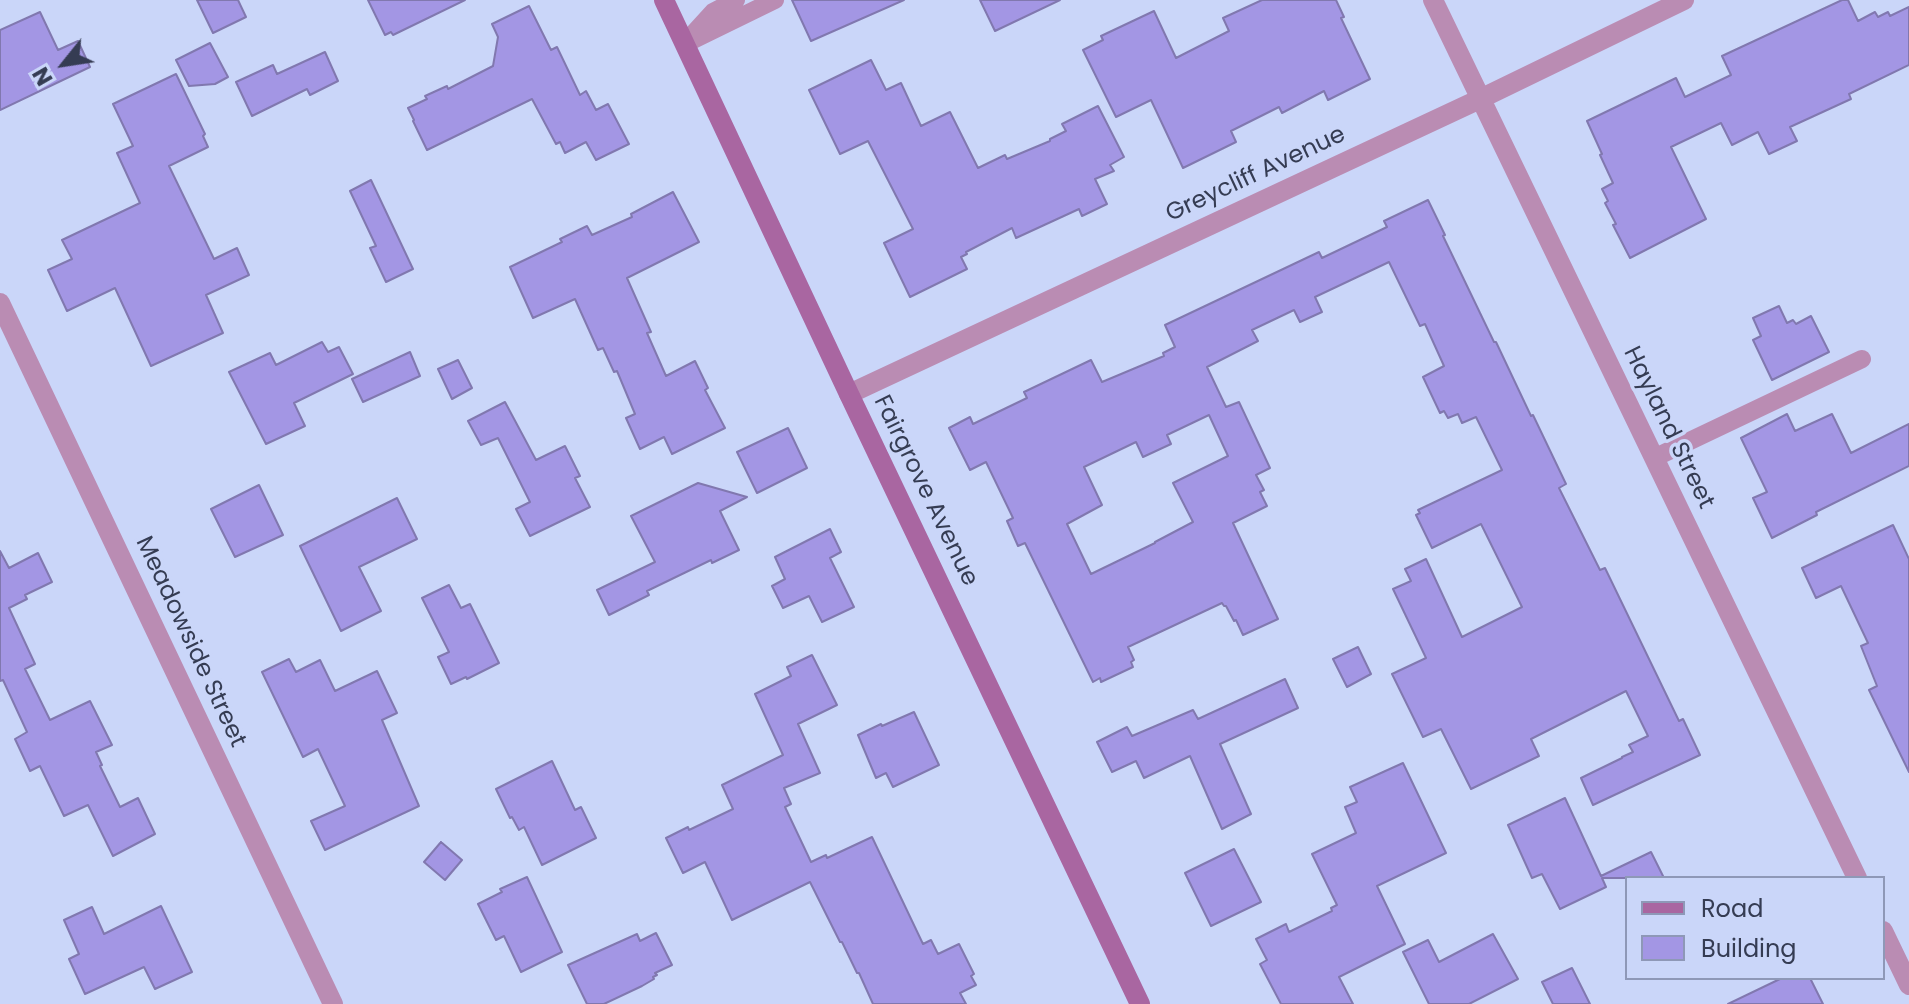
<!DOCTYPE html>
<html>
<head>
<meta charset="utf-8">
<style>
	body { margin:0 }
	#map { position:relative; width:1909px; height:1004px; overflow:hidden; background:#cad6f9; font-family:Poppins,sans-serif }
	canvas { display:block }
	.legend { position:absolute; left:1625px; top:876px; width:260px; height:104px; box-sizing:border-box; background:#cad6f9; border:2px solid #8e98b7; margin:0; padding:10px 14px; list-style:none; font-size:24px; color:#353c53 }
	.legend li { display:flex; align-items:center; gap:16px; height:40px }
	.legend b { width:40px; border:2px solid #8e98b7 }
	.north { position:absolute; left:24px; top:24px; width:80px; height:80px; -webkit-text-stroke:6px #cad6f9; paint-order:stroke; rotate:240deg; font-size:22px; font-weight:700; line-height:32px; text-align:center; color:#353c53 }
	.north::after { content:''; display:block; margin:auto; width:28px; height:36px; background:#353c53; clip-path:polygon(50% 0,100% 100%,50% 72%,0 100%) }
</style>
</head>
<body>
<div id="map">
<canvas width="1909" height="1004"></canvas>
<ul class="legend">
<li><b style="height:10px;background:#a966a1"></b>Road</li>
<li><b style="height:22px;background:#a396e4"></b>Building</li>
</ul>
<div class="north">N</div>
</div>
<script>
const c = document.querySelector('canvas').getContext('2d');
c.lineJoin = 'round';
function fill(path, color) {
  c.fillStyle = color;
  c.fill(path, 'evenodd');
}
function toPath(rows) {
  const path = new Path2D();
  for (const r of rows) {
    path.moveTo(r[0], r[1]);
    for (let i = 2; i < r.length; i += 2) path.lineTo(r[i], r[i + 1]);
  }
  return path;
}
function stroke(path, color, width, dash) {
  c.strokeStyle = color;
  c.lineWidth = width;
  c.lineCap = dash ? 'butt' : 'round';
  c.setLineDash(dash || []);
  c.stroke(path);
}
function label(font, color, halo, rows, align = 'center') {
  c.font = font + ' Poppins,sans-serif';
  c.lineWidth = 7;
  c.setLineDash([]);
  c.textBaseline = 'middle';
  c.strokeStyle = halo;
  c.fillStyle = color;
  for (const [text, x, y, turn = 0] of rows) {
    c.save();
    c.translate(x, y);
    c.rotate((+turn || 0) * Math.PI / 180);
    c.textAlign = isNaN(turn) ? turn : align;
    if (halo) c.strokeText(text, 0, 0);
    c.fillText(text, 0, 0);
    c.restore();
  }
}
const building = toPath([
	[197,0,238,0,246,17,213,33,197,0],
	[368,0,465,0,393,35,391,32,385,35,368,0],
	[792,0,904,0,811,41,792,0],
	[980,0,1060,0,995,31,980,0],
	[1262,0,1336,0,1344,17,1341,18,1370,79,1328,100,1324,91,1282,113,1279,107,1231,131,1236,142,1183,168,1151,100,1116,117,1083,50,1103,40,1101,36,1154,11,1176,58,1229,31,1223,18,1262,0],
	[1842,0,1848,0,1858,21,1875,12,1878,17,1888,12,1890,16,1909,7,1909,65,1849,94,1851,99,1790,127,1797,141,1769,154,1758,132,1732,145,1721,123,1671,147,1706,219,1630,258,1613,225,1616,224,1605,203,1608,201,1602,189,1613,183,1600,155,1602,154,1587,121,1676,78,1685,97,1731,75,1722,56,1842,0],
	[529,6,551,50,557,47,580,95,586,91,596,110,608,104,629,144,596,160,586,142,565,153,560,142,556,144,532,99,427,150,413,121,414,120,408,108,427,99,425,96,447,86,448,89,493,66,498,37,492,24,529,6],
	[40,12,58,50,78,41,90,67,0,110,0,30,40,12],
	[210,43,228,77,215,84,189,86,176,60,210,43],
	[325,52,338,81,310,95,307,89,252,116,236,82,273,65,277,74,325,52],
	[871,60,886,90,901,83,921,126,950,112,978,168,1005,155,1007,159,1050,141,1050,139,1066,131,1062,124,1098,106,1124,157,1110,165,1114,171,1095,179,1107,204,1082,216,1079,209,1016,238,1012,228,966,252,967,254,961,257,967,269,910,297,884,243,913,229,868,141,840,154,809,90,871,60],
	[176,74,205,134,203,136,208,147,169,166,214,259,237,248,249,275,206,295,223,333,151,366,115,288,67,311,48,270,72,259,62,240,140,203,117,153,133,146,113,104,176,74],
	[371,180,413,269,386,282,370,248,376,246,350,191,371,180],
	[673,192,699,242,627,278,651,332,647,333,666,376,695,361,708,388,705,390,725,428,672,454,664,437,640,449,626,418,635,414,617,371,614,372,603,348,598,350,575,299,533,318,510,267,562,242,560,239,587,226,592,235,632,217,631,214,673,192],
	[1428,200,1445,235,1443,236,1494,342,1496,342,1531,416,1533,415,1566,484,1559,488,1600,570,1605,568,1679,721,1683,719,1700,755,1593,805,1581,778,1622,758,1622,757,1633,752,1629,745,1648,736,1626,691,1531,739,1539,756,1471,789,1441,729,1423,737,1392,674,1426,658,1393,589,1411,581,1405,569,1426,559,1462,637,1522,607,1481,524,1432,548,1416,515,1420,513,1418,510,1502,470,1476,417,1462,423,1458,414,1448,418,1444,411,1440,413,1423,377,1444,366,1425,324,1420,326,1389,262,1315,297,1322,312,1300,322,1294,310,1252,330,1258,341,1207,367,1226,407,1239,402,1270,468,1256,475,1264,490,1260,492,1267,506,1233,523,1278,619,1243,635,1236,620,1234,621,1226,606,1224,606,1222,603,1128,647,1134,660,1131,662,1133,667,1101,682,1100,678,1093,682,1025,543,1018,546,1007,521,1013,518,986,462,970,470,949,428,970,417,973,424,1027,398,1024,392,1091,360,1102,382,1164,356,1163,353,1175,347,1165,325,1319,252,1322,258,1387,227,1384,221,1428,200],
	[1209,415,1228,456,1173,483,1193,522,1155,542,1155,543,1091,574,1067,524,1102,505,1084,467,1136,442,1143,457,1171,444,1167,435,1209,415],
	[1779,306,1787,323,1793,320,1796,324,1811,316,1829,352,1772,380,1753,340,1761,336,1753,318,1779,306],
	[322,342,328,352,339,347,353,374,294,403,305,426,266,444,229,372,270,353,276,365,322,342],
	[410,352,420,376,363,402,352,379,410,352],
	[458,360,472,388,452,399,438,369,458,360],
	[505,402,536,460,565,446,580,476,575,478,590,507,530,536,516,509,530,502,498,438,481,445,468,421,505,402],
	[1787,414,1795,431,1832,414,1851,453,1909,424,1909,466,1816,512,1817,515,1772,538,1753,498,1767,492,1741,438,1787,414],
	[788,428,807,468,757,493,737,452,788,428],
	[698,483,747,497,720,511,739,550,712,563,711,560,647,591,649,595,609,615,597,590,655,562,631,516,698,483],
	[259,485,283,535,235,557,211,509,259,485],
	[397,498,417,539,359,567,381,611,341,631,300,546,397,498],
	[1893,525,1909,559,1909,772,1869,690,1877,686,1861,646,1868,643,1841,586,1816,598,1802,568,1893,525],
	[830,529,841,552,830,558,854,607,822,622,809,596,783,608,772,586,785,579,775,557,830,529],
	[0,551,9,568,38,553,52,582,25,595,27,599,9,608,35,664,25,669,50,720,90,701,112,745,96,752,102,765,100,766,120,807,138,798,155,834,113,856,88,805,64,816,40,766,30,771,15,739,27,732,3,680,0,681,0,551],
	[449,585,461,608,470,604,499,663,467,679,466,677,451,684,438,657,449,652,422,598,449,585],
	[1358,647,1371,674,1347,687,1333,659,1358,647],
	[812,655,837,705,798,724,820,773,784,788,791,804,785,807,811,862,826,855,827,858,872,837,923,944,931,940,938,954,959,944,974,974,971,976,976,985,960,993,966,1004,873,1004,859,973,857,973,842,942,840,942,810,882,732,920,705,862,683,873,666,838,688,827,689,830,733,809,722,785,783,755,755,694,791,676,787,667,812,655],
	[289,659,296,672,320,660,335,691,377,671,397,713,382,720,419,806,325,850,311,821,345,806,318,749,303,757,262,672,289,659],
	[1285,679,1298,708,1220,744,1251,814,1222,829,1190,756,1144,778,1136,761,1112,772,1097,742,1127,727,1132,736,1193,710,1198,719,1285,679],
	[914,712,939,765,893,787,886,773,876,778,858,735,881,724,882,726,914,712],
	[552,761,575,810,581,807,596,838,542,865,524,827,519,830,512,817,510,818,496,789,552,761],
	[1403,763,1446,853,1377,886,1405,944,1339,977,1353,1004,1281,1004,1260,964,1267,960,1256,939,1286,924,1289,932,1332,911,1331,908,1337,905,1312,854,1356,833,1345,807,1357,802,1350,787,1403,763],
	[1565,798,1601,876,1651,852,1664,878,1602,878,1606,887,1560,909,1542,874,1532,878,1508,825,1565,798],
	[441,842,462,860,445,880,424,862,441,842],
	[1234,849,1261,902,1211,926,1185,873,1234,849],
	[527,877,562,952,521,972,504,936,496,940,478,904,502,892,500,889,527,877],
	[161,906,192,972,155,989,144,967,85,994,69,959,79,954,64,920,92,907,104,934,161,906],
	[656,933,672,965,655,973,657,975,653,977,654,979,642,986,604,1004,587,1004,568,965,637,934,640,941,656,933],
	[1493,934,1518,979,1469,1004,1429,1004,1403,952,1428,940,1439,962,1493,934],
	[1572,968,1590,1004,1553,1004,1542,982,1572,968],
	[1782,978,1810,978,1823,1004,1728,1004,1782,978]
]);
fill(building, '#a396e4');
stroke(building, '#8178af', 2);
stroke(toPath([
	[692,35,713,12,736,0],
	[685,44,775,0],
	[1654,458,1862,359]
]), '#ba8cb3', 18);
stroke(toPath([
	[1433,0,1857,878],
	[0,303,333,1004],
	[849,394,1480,99,1684,0],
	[1883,931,1909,985]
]), '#ba8cb3', 20);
stroke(toPath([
	[664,0,849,394,1140,1004]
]), '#a966a1', 20);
label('24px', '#353c53', '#cad6f9', [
	["Greycliff Avenue",1256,175,-25],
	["Hayland Street",1668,428,64],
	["Fairgrove Avenue",925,491,64],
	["Meadowside Street",190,642,65]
]);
</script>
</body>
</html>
